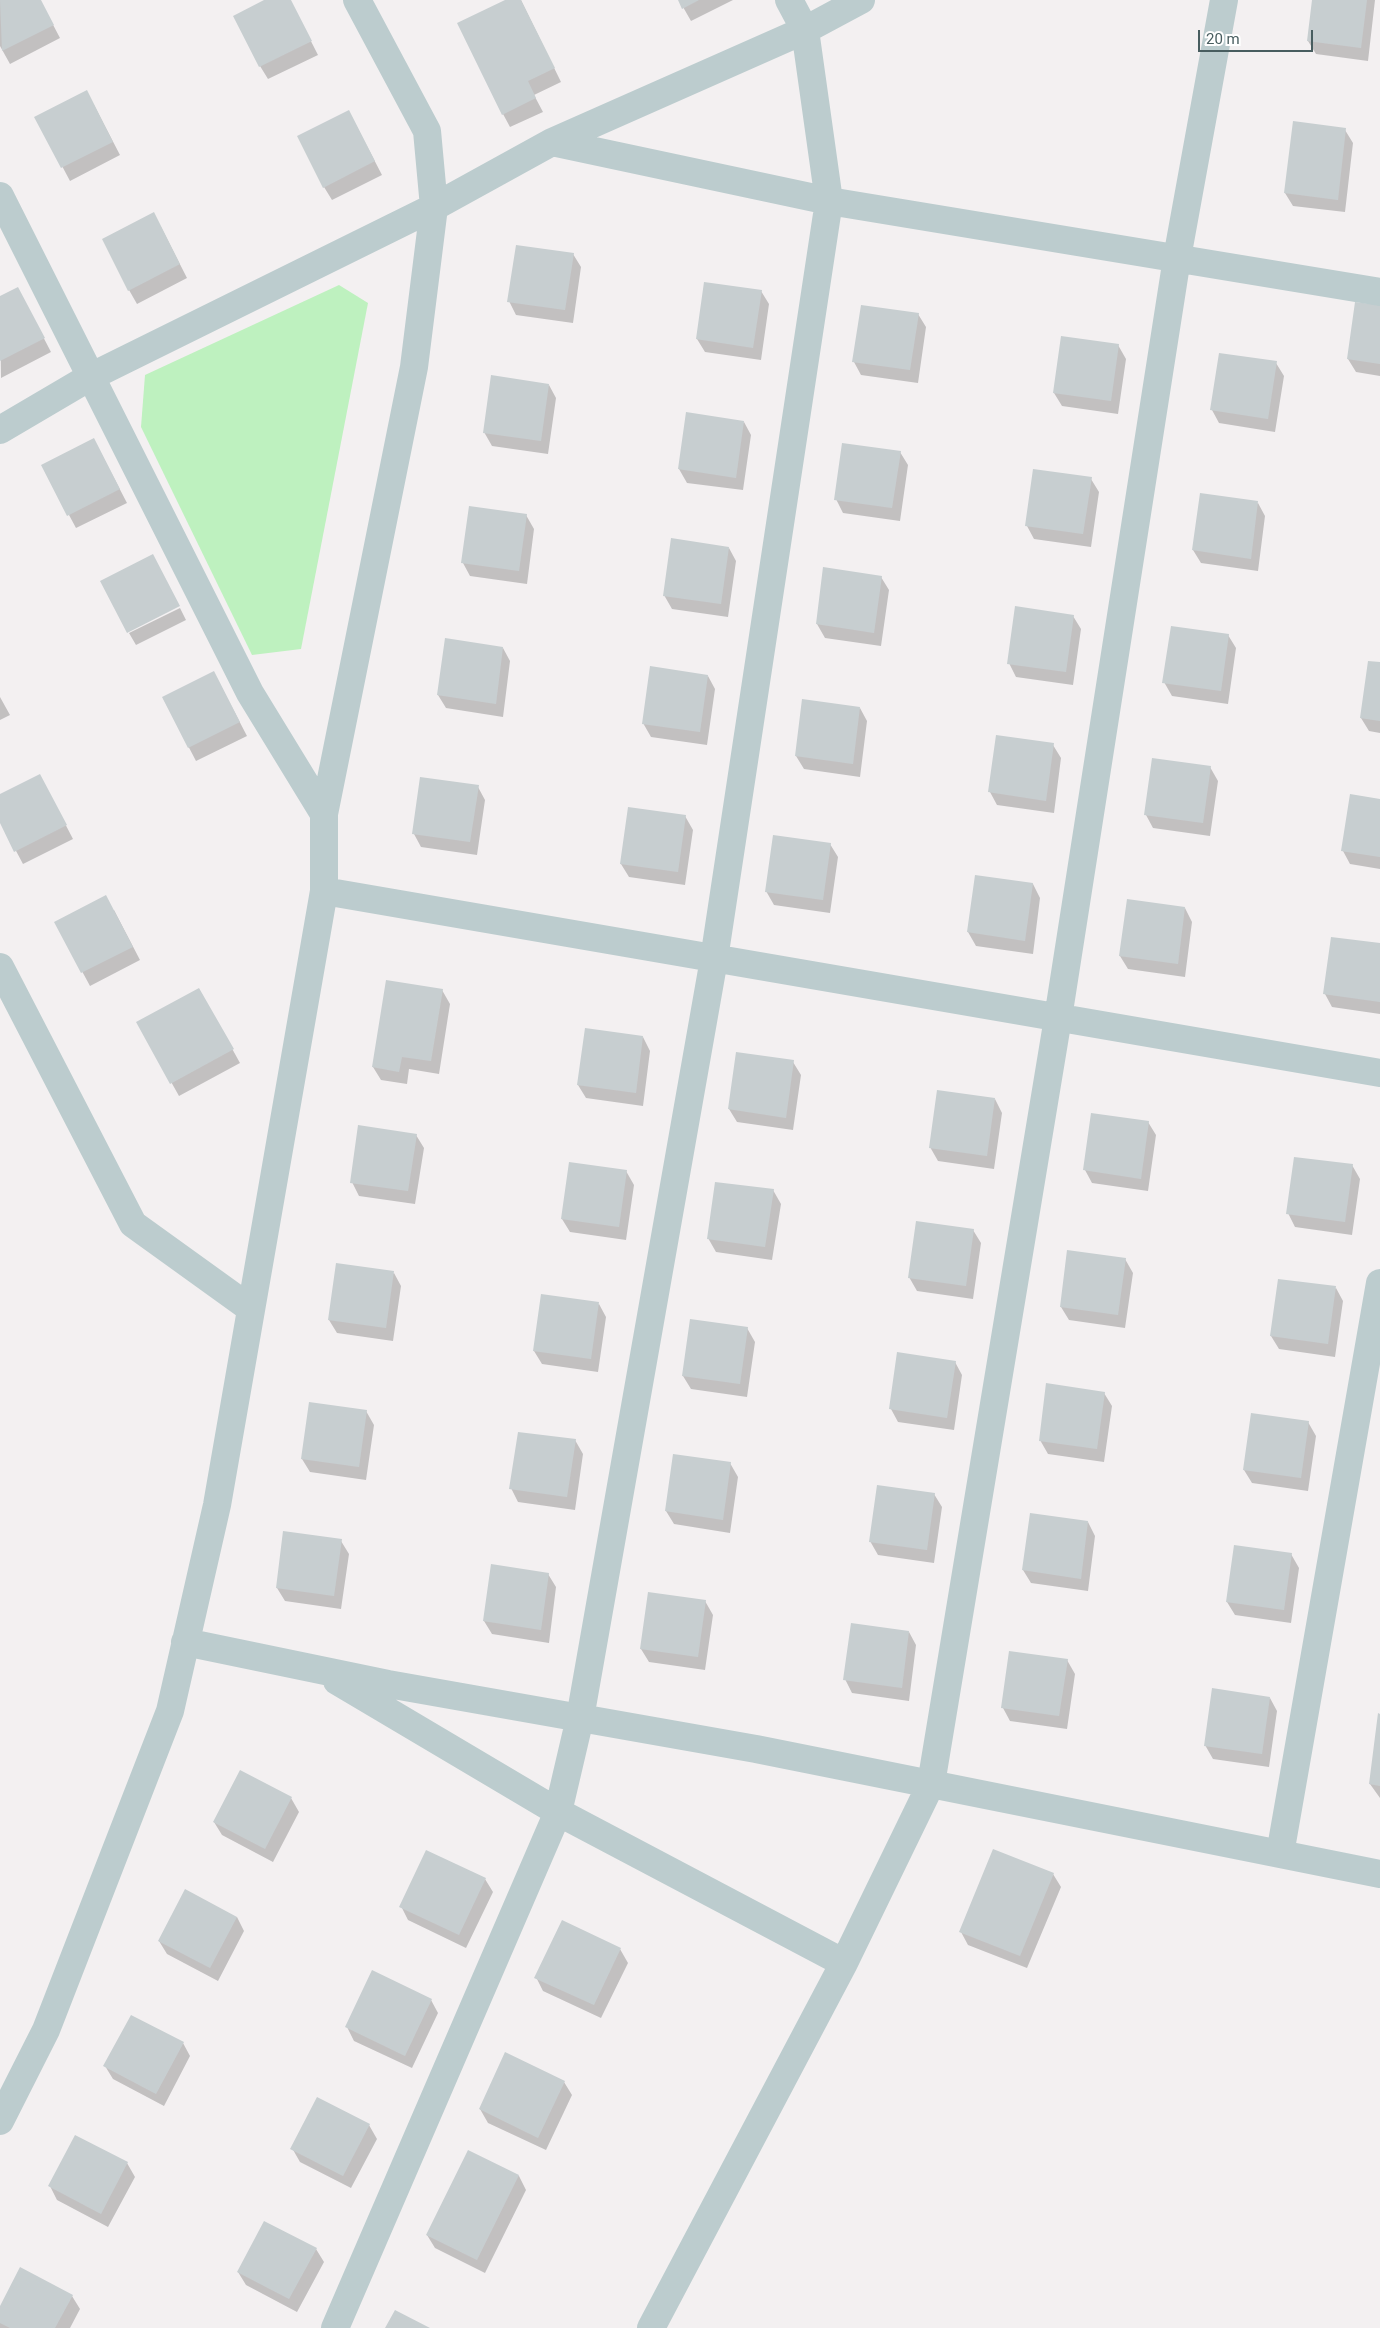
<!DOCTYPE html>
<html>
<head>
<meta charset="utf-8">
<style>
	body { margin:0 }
	#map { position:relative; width:1380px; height:2328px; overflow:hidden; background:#f3f0f1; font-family:Roboto,sans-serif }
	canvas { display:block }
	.scale { position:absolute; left:1198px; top:30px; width:115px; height:22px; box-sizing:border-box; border:2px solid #485d5f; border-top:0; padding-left:6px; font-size:15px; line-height:18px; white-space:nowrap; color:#485d5f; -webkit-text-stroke:4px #fff; paint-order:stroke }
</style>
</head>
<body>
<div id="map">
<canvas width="1380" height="2328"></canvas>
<div class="scale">20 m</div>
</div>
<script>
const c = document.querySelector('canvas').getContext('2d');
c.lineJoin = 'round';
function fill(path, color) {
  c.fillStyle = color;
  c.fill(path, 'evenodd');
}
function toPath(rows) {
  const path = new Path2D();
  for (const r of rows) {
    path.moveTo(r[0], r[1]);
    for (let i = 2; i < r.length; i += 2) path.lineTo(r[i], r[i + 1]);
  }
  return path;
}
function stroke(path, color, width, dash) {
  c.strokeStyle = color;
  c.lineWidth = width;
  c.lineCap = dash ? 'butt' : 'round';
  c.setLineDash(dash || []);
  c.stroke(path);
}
fill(toPath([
	[339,285,368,303,301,649,252,655,141,427,145,375]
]), '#bef1bf');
fill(toPath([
	[0,0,40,0,60,38,10,64,0,46],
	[267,0,290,0,318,55,268,79,260,66],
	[507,0,521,0,561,82,534,95,543,112,510,127,503,114],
	[679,0,733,0,691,21],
	[1314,0,1375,0,1368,61,1316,54,1308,41],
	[94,105,120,155,70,181,36,117],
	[356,125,382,175,332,200,324,187],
	[1345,130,1353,143,1345,212,1293,206,1285,193],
	[161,227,187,278,137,304,129,290],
	[573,254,581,267,573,323,516,315,509,301],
	[761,291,769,304,761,360,705,352,697,339],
	[0,298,25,302,51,352,1,378],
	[1380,307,1380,376,1356,372,1348,359],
	[918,314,926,327,918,383,861,375,854,362],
	[1118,345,1126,359,1118,414,1062,406,1054,393],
	[1276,363,1284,376,1275,432,1219,423,1212,410],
	[549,385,556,398,548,454,492,446,484,432],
	[744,422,751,435,743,490,687,483,679,469],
	[900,452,908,465,900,521,843,513,836,499],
	[101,453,127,503,76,528,69,515],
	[1091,479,1099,492,1091,547,1034,539,1027,526],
	[1258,503,1265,516,1258,571,1201,563,1193,550],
	[526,515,534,529,527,584,470,576,463,563],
	[729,548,736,561,728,617,672,609,664,595],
	[824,569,881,577,889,590,881,646,825,638,817,624],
	[180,608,186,620,136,645,129,633],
	[1073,616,1081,629,1073,685,1016,677,1009,663],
	[1228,635,1236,648,1228,704,1172,696,1164,682],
	[503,648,510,661,503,717,446,708,438,695],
	[1380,664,1380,733,1369,731,1361,718],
	[708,676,715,689,707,745,651,737,643,723],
	[221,686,247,736,196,761,163,698],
	[0,697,10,715,0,720],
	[860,708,867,721,860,777,804,769,796,756],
	[1053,745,1061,758,1054,813,997,805,990,792],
	[1210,767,1218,781,1210,836,1153,828,1146,815],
	[478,787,485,800,477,855,421,847,414,834],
	[47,789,73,839,23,864,0,821,0,795],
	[1380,800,1380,869,1350,864,1343,851],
	[685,816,693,830,685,885,629,877,621,864],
	[830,844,838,857,830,913,774,905,766,891],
	[976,877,1033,884,1040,898,1033,954,976,946,968,932],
	[1185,908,1192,922,1185,977,1128,969,1120,956],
	[114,910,140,960,90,986,56,923],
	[1380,945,1380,1014,1332,1007,1325,994],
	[199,989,240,1063,179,1096,138,1023],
	[442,990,450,1004,439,1074,409,1069,407,1084,381,1080,373,1067],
	[643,1037,650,1051,643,1106,586,1098,578,1085],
	[793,1062,801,1075,793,1130,737,1122,729,1109],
	[995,1099,1002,1113,994,1169,938,1161,930,1147],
	[1148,1122,1156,1135,1148,1191,1092,1183,1085,1170],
	[416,1135,424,1148,415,1204,359,1196,352,1182],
	[1352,1165,1360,1179,1352,1235,1295,1227,1288,1213],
	[626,1171,634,1185,626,1240,570,1232,562,1219],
	[773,1190,781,1204,772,1260,716,1252,708,1238],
	[973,1230,981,1243,973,1299,917,1291,909,1277],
	[1125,1259,1133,1273,1125,1328,1069,1320,1061,1307],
	[394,1273,401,1286,393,1341,337,1333,329,1320],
	[1336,1288,1343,1301,1335,1357,1279,1349,1271,1336],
	[599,1304,606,1317,598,1372,542,1364,534,1351],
	[747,1328,755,1342,747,1397,691,1389,683,1376],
	[955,1362,962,1375,954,1430,898,1422,891,1409],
	[1104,1393,1112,1406,1104,1462,1048,1454,1040,1440],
	[366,1411,374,1425,366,1480,310,1472,302,1459],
	[1308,1422,1316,1436,1308,1491,1252,1483,1244,1470],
	[575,1440,583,1454,575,1510,518,1502,511,1488],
	[730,1463,738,1477,730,1533,674,1524,666,1511],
	[934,1494,942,1507,934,1563,878,1555,870,1541],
	[1088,1522,1095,1536,1088,1591,1031,1583,1023,1570],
	[341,1541,349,1554,341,1609,285,1601,277,1588],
	[1291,1554,1299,1568,1291,1623,1235,1615,1227,1602],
	[548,1574,556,1587,549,1643,492,1634,484,1621],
	[705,1601,713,1615,705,1670,649,1662,641,1649],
	[909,1632,916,1645,909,1701,852,1693,845,1679],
	[1067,1660,1075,1674,1067,1729,1010,1721,1003,1708],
	[1270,1698,1277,1711,1269,1767,1213,1759,1205,1745],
	[1380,1715,1380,1798,1370,1784],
	[241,1772,291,1798,299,1812,273,1862,222,1835,214,1822],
	[1053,1874,1061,1887,1027,1968,968,1945,961,1932],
	[485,1879,493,1892,466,1948,408,1920,401,1906],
	[237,1917,244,1931,218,1981,167,1954,159,1941],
	[620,1949,628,1963,601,2018,543,1991,536,1977],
	[431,2000,438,2013,412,2068,354,2041,347,2027],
	[183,2043,190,2056,164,2106,113,2079,105,2066],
	[564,2082,572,2095,546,2150,488,2123,480,2109],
	[369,2125,377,2139,351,2188,300,2162,292,2148],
	[469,2152,519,2176,526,2190,485,2273,435,2248,427,2235],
	[127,2163,135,2177,108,2227,57,2200,50,2186],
	[316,2249,324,2262,297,2312,246,2285,238,2272],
	[72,2296,80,2309,70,2328,0,2328,0,2308]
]), '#0003');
fill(toPath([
	[0,0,41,0,54,25,2,51],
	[264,0,291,0,312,41,259,67,233,16],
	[505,0,521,0,555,68,528,81,536,98,502,115,457,23],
	[678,0,699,0,682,9],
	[1312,0,1367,0,1361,48,1307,41],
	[87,90,113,142,61,168,34,117],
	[349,110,375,161,323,188,297,136],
	[1293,121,1346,128,1338,200,1284,193],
	[154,212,180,264,128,291,102,239],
	[516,245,574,253,565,310,507,302],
	[704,282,762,290,753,348,696,339],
	[18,287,45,338,0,361,0,296],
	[1355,302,1380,305,1380,364,1347,359],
	[861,305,919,313,910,370,852,362],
	[1061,336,1119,344,1111,401,1053,393],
	[1219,353,1277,361,1268,419,1210,410],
	[491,375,549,384,541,441,483,433],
	[686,412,744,421,736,478,678,469],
	[94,438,120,489,67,516,41,465],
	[842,443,901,451,892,508,834,500],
	[1033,469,1092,477,1083,534,1025,526],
	[1200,493,1258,501,1251,559,1192,550],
	[469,506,527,514,519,571,461,563],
	[671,538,729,547,721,604,663,596],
	[153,554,180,606,127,633,100,581],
	[823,567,882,576,874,633,816,624],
	[1015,606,1074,615,1066,672,1007,664],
	[1171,626,1229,634,1221,691,1162,683],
	[445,638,503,647,496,704,437,695],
	[1368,661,1380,662,1380,721,1360,718],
	[650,666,708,675,700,732,642,724],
	[214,671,240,722,188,748,162,697],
	[802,699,860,707,853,764,795,756],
	[996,735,1054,743,1046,801,988,792],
	[1152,758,1211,766,1203,823,1144,815],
	[40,774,67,825,14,852,0,823,0,794],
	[420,777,479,785,470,842,412,834],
	[1350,794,1380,799,1380,857,1341,851],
	[628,807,686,815,678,872,620,864],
	[773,835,831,843,823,900,765,892],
	[975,875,1033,883,1025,941,967,932],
	[106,895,133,947,81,973,54,922],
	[1127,899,1185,907,1178,964,1119,956],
	[1331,937,1380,943,1380,1002,1323,994],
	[386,980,443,989,431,1061,402,1057,399,1072,372,1067],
	[199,988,234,1049,170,1084,136,1022],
	[585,1028,643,1036,636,1093,577,1085],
	[736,1052,794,1060,786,1118,728,1109],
	[937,1090,995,1098,987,1156,929,1148],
	[1091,1113,1149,1121,1141,1179,1083,1170],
	[358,1125,417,1134,408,1191,350,1183],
	[1294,1157,1353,1164,1345,1222,1286,1214],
	[569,1162,627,1170,619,1227,561,1219],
	[715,1182,774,1189,765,1247,707,1239],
	[916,1221,974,1229,966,1286,908,1278],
	[1067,1250,1126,1258,1118,1315,1060,1307],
	[336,1263,394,1271,386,1328,328,1320],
	[1278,1279,1336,1286,1328,1344,1270,1336],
	[541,1294,599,1302,591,1359,533,1351],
	[690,1319,748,1327,740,1384,682,1376],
	[897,1352,956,1361,947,1418,889,1409],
	[1046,1383,1105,1392,1097,1449,1039,1441],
	[309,1402,367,1410,359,1467,301,1459],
	[1251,1413,1309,1421,1301,1478,1243,1470],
	[518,1432,576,1439,567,1497,509,1489],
	[673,1454,731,1462,723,1520,665,1511],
	[877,1485,935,1493,927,1550,869,1542],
	[1030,1513,1088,1521,1081,1579,1022,1570],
	[283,1531,342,1539,334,1596,276,1588],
	[1234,1545,1292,1553,1284,1610,1226,1602],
	[491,1564,549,1573,541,1630,483,1621],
	[648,1592,706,1600,698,1657,640,1649],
	[851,1623,909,1631,902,1688,843,1680],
	[1009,1651,1068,1659,1059,1716,1001,1708],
	[1212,1688,1270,1697,1262,1754,1204,1746],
	[1378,1713,1380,1714,1380,1786,1369,1784],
	[240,1770,292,1797,265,1849,213,1822],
	[993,1849,1054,1873,1020,1956,959,1932],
	[426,1850,486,1878,459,1935,399,1907],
	[185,1889,237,1917,210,1968,158,1941],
	[562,1920,621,1948,594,2005,534,1978],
	[372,1970,432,1999,405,2056,345,2027],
	[131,2015,184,2042,156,2094,103,2066],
	[505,2052,565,2081,538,2138,479,2109],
	[317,2097,370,2124,343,2176,290,2149],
	[75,2135,128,2162,101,2214,48,2186],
	[468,2150,519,2175,477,2260,426,2235],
	[264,2221,317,2248,289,2299,237,2272],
	[20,2267,73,2295,55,2328,10,2328,0,2323,0,2306],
	[395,2310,430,2328,385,2328]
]), '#c7ced0');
stroke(toPath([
	[552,142,829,201,1380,292],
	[0,196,250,693,324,814],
	[0,430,90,377,434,207,552,142,805,30,861,0],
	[324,891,1380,1073],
	[0,967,133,1224,251,1309],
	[185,1642,388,1684,756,1749,1380,1874],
	[337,1681,558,1812,844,1963],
	[1280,1854,1380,1283],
	[0,2121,46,2030,170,1711,217,1505,324,891,324,814,414,367,434,207,427,131,357,0],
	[335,2328,558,1812,580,1718,714,959,829,201,805,30,789,0],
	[651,2328,844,1963,931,1784,1058,1018,1177,258,1224,0]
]), '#bcccce', 28);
</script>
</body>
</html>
